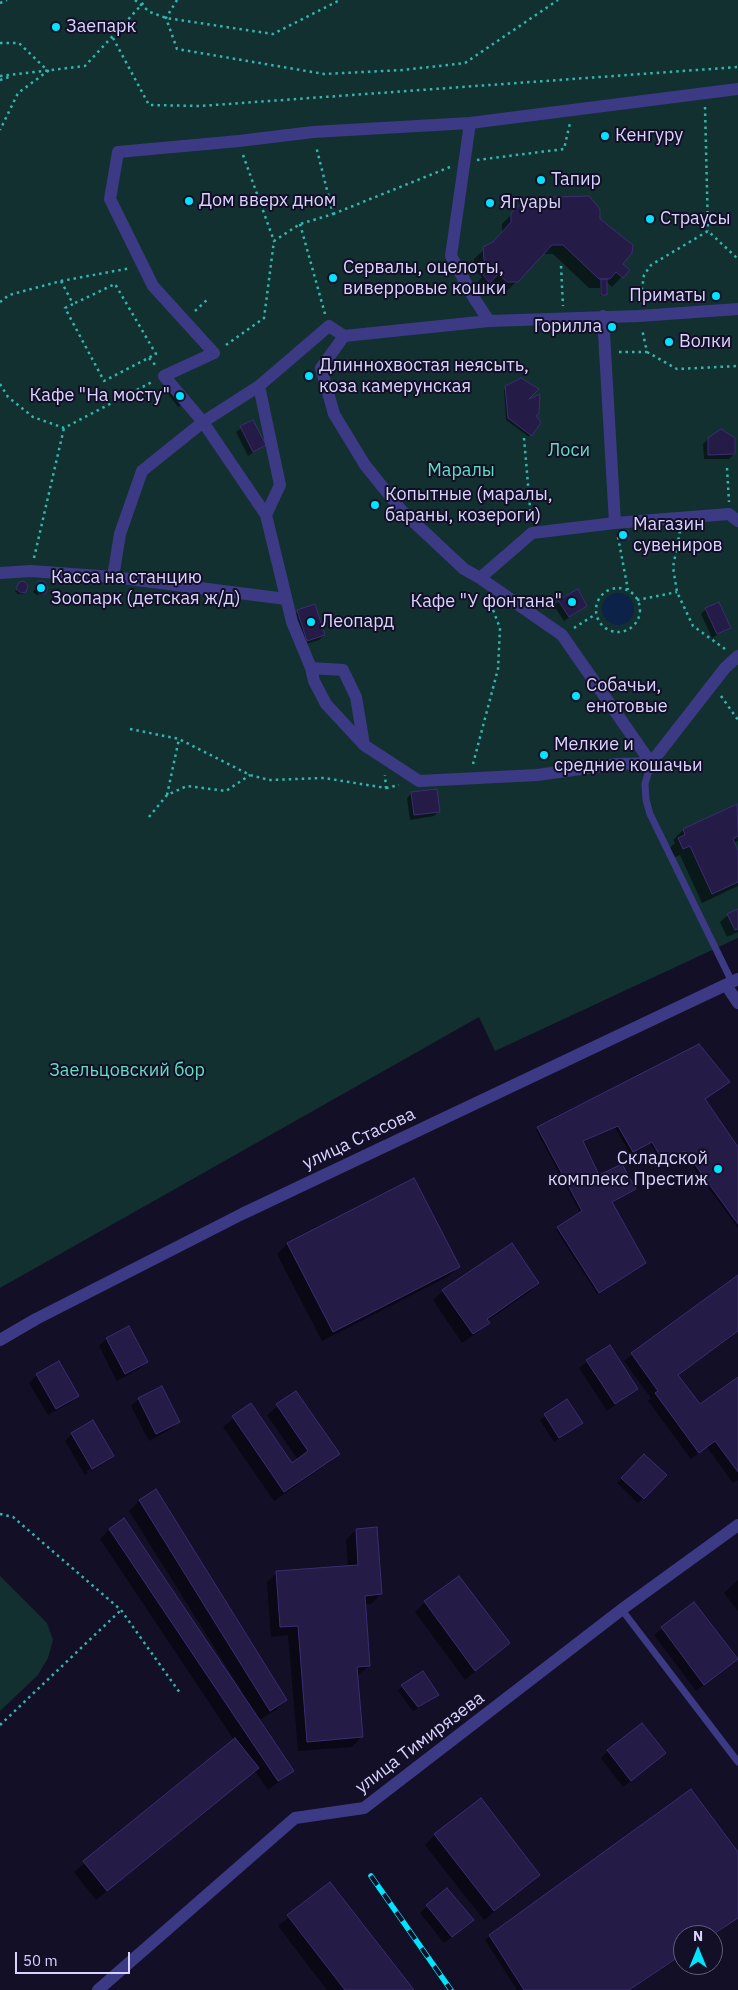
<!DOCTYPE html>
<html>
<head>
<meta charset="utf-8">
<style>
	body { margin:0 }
	#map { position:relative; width:738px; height:1990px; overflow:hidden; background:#130f26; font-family:"IBM Plex Sans",sans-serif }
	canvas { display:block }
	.north { position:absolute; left:673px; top:1925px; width:50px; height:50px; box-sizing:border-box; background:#130f26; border:1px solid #625e7d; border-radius:50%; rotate:0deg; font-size:14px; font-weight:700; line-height:20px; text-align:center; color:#d9d4ff }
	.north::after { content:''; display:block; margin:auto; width:18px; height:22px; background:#00e5ff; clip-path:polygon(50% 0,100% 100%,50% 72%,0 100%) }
	.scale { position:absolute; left:15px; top:1952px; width:115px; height:22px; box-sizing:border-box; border:2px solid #d9d4ff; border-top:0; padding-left:6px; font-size:15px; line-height:18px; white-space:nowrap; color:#d9d4ff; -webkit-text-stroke:4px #130f26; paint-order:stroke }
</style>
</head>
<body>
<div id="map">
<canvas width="738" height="1990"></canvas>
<div class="north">N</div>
<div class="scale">50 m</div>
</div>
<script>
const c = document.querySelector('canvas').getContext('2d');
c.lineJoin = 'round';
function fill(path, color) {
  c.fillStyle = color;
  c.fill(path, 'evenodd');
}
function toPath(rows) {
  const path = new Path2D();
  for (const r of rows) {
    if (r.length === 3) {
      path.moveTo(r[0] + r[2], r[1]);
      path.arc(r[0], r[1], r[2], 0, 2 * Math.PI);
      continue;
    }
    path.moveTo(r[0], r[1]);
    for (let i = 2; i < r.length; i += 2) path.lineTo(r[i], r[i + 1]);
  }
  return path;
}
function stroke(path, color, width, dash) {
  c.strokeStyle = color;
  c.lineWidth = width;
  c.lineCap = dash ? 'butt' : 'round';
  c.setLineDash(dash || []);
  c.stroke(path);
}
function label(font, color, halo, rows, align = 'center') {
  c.font = font + ' "IBM Plex Sans",sans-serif';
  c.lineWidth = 4;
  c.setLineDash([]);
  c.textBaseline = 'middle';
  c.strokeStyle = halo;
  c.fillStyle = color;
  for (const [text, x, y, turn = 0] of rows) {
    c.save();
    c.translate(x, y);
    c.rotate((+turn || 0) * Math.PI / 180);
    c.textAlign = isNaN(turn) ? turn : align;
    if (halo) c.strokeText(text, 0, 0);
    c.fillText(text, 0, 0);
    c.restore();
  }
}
fill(toPath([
	[0,0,738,0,738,938,495,1051,479,1017,0,1288],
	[0,1576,47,1623,53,1640,48,1658,38,1675,0,1711]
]), '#12302f');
fill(toPath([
	[618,609,16]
]), '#0c2248');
fill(toPath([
	[512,214,599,219,621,265,628,270,612,287,606,281,606,294,600,296,600,288,589,288,553,254,542,254,507,291,497,292,487,283,479,291,474,286,482,277,475,270,474,259,502,233,502,224],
	[521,379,538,389,524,402,535,416,529,437,506,420,504,390],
	[171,393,187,401,178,407,169,395],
	[252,421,264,445,248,456,236,432],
	[708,439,734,454,729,459,704,459,703,444],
	[619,532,627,539,625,541,617,541],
	[39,582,44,593,42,595,37,595,33,592],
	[19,584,25,592,23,594,18,594,15,591],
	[559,601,585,606,564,621,554,606],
	[706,609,730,627,712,638,701,614],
	[298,611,324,635,319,640,303,645,293,616],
	[412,793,439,811,434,816,410,820,407,798],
	[737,806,738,841,733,843,738,854,738,886,702,903,680,855,673,858,669,849,675,843,673,840,683,830],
	[738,910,738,932,727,937,720,922,728,915],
	[678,1058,738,1149,738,1228,682,1152,661,1162,650,1143,630,1153,615,1128,582,1142,599,1176,634,1189,611,1202,642,1265,597,1294,556,1230,581,1214,536,1130],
	[414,1179,459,1266,449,1276,322,1341,277,1254,287,1244],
	[738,1277,738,1332,677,1376,699,1406,738,1379,738,1480,733,1483,707,1447,691,1459,648,1401,651,1398,624,1361],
	[538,1283,528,1293,487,1321,488,1323,478,1332,462,1343,433,1300,443,1291],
	[106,1339,147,1362,139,1369,117,1381,99,1346],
	[609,1346,637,1389,607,1411,579,1368],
	[37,1375,77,1396,70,1403,48,1415,29,1383],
	[296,1392,338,1453,328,1463,274,1501,223,1427,250,1405,291,1464,298,1460,267,1415],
	[139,1399,178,1422,171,1429,149,1441,131,1406],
	[567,1400,582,1422,554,1442,540,1420],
	[72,1434,113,1456,105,1463,85,1475,65,1441],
	[106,1460,106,1462,88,1473,86,1471],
	[644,1456,665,1475,638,1503,617,1483],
	[155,1491,286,1700,276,1710,259,1720,292,1771,268,1790,255,1771,96,1900,74,1872,234,1740,100,1539,109,1530,239,1692,241,1690,129,1511,139,1501],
	[356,1530,381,1594,371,1604,364,1604,369,1666,357,1676,361,1737,352,1747,298,1751,288,1635,271,1637,267,1582,277,1573,348,1567,346,1540],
	[738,1580,738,1611,724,1593],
	[425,1602,508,1643,465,1680,415,1612],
	[694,1604,736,1659,696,1691,654,1635],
	[402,1686,438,1695,413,1711,398,1691],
	[608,1751,657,1760,623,1787,601,1758],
	[435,1835,539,1874,484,1920,425,1845],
	[738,1854,738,1918,713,1935,683,1935,683,1955,630,1990,517,1990,485,1940,490,1936],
	[330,1884,412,1990,327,1990,278,1926],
	[427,1906,465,1927,444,1943,420,1913]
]), '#0007');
const building = toPath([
	[589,196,600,209,600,219,633,245,632,253,623,264,630,270,623,278,616,272,610,279,599,279,563,245,552,245,518,282,507,282,498,274,490,283,483,275,491,267,484,260,483,247,493,242,511,222,511,213,527,198,589,196],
	[601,279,607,279,607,295,601,295,601,279],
	[521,378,539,389,529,399,540,394,539,413,536,416,541,422,532,436,508,418,505,386,521,378],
	[253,420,266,445,253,452,240,426,253,420],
	[721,429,735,438,735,454,708,455,708,438,721,429],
	[628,530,629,539,619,540,619,531,628,530],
	[24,581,28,586,26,592,21,593,16,589,19,582,24,581],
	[38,581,44,581,48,588,45,594,39,594,35,589,38,581],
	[578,589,587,606,569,617,558,600,578,589],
	[719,602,731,628,717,634,705,608,719,602],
	[315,604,325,635,307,641,297,610,315,604],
	[437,789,440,812,414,815,411,792,437,789],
	[737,804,738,836,733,839,738,851,738,882,712,894,690,846,683,849,678,838,685,835,683,829,737,804],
	[738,909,738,929,735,930,727,914,738,909],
	[699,1044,730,1082,705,1099,738,1147,738,1224,685,1151,663,1161,652,1142,633,1152,618,1126,583,1141,599,1175,622,1164,636,1189,612,1202,646,1263,599,1293,557,1227,582,1211,537,1127,699,1044],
	[414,1178,460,1267,333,1332,287,1243,414,1178],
	[512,1243,539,1283,487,1319,490,1323,473,1334,442,1290,512,1243],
	[738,1275,738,1331,678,1375,700,1404,738,1377,738,1472,715,1441,699,1453,655,1393,658,1391,631,1353,738,1275],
	[129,1326,148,1362,125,1374,106,1338,129,1326],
	[610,1345,638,1389,615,1404,586,1360,610,1345],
	[59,1361,79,1396,56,1409,36,1374,59,1361],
	[162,1386,180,1422,156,1434,138,1398,162,1386],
	[296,1391,340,1454,284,1492,232,1416,251,1403,292,1463,308,1451,276,1404,296,1391],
	[567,1399,583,1423,559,1438,544,1414,567,1399],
	[93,1420,114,1456,92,1469,71,1433,93,1420],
	[644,1454,667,1475,644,1499,621,1478,644,1454],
	[156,1489,287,1700,270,1711,139,1500,156,1489],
	[124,1518,294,1771,278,1781,109,1529,124,1518],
	[377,1527,382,1594,365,1596,370,1666,357,1667,363,1737,307,1742,298,1626,280,1627,276,1571,358,1565,356,1529,377,1527],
	[459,1576,510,1643,475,1671,424,1601,459,1576],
	[694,1602,738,1659,704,1685,661,1627,694,1602],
	[423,1671,439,1695,418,1707,401,1685,423,1671],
	[642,1723,666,1753,631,1781,607,1750,642,1723],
	[235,1738,259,1768,107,1891,83,1861,235,1738],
	[691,1789,738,1852,738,1918,712,1935,683,1935,683,1954,629,1990,524,1990,489,1935,691,1789],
	[481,1798,540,1875,494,1911,434,1834,481,1798],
	[330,1882,414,1990,345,1990,287,1915,330,1882],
	[447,1888,474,1920,452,1937,426,1905,447,1888]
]);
fill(building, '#241b47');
stroke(building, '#3b2d73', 1);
stroke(toPath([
	[135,0,150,12,166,18,273,34,340,0],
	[177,0,166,18,177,49,324,74,403,70,465,63,558,0],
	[0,3,7,0],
	[113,38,149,105,200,106,738,67],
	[0,43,19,43,48,71,18,93,0,130],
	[0,76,85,66,146,0],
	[0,80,12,76],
	[705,107,708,231],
	[243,155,274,241,300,224,333,214,316,146],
	[477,160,564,149,570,123],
	[333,214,450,167],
	[300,224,325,314],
	[561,266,563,306],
	[61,281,73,304,65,308,104,381,156,354,115,284,73,304],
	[0,302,9,295,61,281,131,268],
	[640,303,644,275,651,265,708,231,738,259],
	[195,311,208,299],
	[226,345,264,318,274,241],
	[619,352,647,352,642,329],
	[647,352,677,369,738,366],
	[149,358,156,366],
	[0,384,8,397,33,417,64,428,152,382],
	[524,438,531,519],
	[727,468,729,502],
	[680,531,673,567,677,592,693,626,725,649],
	[618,537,628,590],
	[34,558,64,428],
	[618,610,22],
	[637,600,677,592],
	[574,628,596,614],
	[721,696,738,720],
	[130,729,179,739,250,775,269,780,324,778,386,788,385,775],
	[473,764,498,669,500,628,490,602],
	[386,788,399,785],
	[167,795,179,739],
	[149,817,167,795,187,786,226,791,250,775],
	[0,1514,13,1517,121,1610,180,1693],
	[0,1725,121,1610]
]), '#2fb8b0', 2.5, [2.5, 4]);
stroke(toPath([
	[651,763,645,784,646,800,650,814,732,982],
	[622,1610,738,1762]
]), '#3d3a85', 7);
stroke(toPath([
	[489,321,474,298,451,256,470,123,738,89],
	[344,336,321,368,334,414,365,465,402,511,464,569,480,578,532,533,615,523,603,316],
	[266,515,203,422,164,376,214,353,153,286,110,199,118,152,239,141,313,132,470,123],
	[615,523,729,514,738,521],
	[0,573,31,571,113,577,286,599],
	[113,577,120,534,142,471,203,422,259,386],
	[480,578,562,635,651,763],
	[311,668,292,622,266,515,280,485,259,386,329,326,344,336,489,321,639,316,738,309],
	[364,745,326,704,314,681,311,668,343,670,356,697,364,745,419,781,537,775,617,764,651,763],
	[651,763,725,668,738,656],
	[726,985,738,1003],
	[0,1340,36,1319,242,1214,738,979],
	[98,1990,295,1818,364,1808,625,1607,738,1525]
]), '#3d3a85', 12);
const rail = toPath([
	[371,1876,451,1990]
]);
stroke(rail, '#00e5ff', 5.5);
stroke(rail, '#130f26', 4, [11]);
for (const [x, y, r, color] of [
	[56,27,5,"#00e5ff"],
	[605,136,5,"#00e5ff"],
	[541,180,5,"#00e5ff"],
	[189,201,5,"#00e5ff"],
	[490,203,5,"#00e5ff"],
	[650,219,5,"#00e5ff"],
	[333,278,5,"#00e5ff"],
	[716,296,5,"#00e5ff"],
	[612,327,5,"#00e5ff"],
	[669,342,5,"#00e5ff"],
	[309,376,5,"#00e5ff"],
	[180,396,5,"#00e5ff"],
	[375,505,5,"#00e5ff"],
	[623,535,5,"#00e5ff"],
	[41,588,5,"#00e5ff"],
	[572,602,5,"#00e5ff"],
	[311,622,5,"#00e5ff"],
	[576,696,5,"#00e5ff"],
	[544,755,5,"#00e5ff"],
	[718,1169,5,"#00e5ff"]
]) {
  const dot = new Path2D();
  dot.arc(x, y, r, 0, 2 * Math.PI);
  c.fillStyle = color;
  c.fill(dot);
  stroke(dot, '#130f26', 2);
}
label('18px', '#d9d4ff', '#130f26', [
	["Заепарк",66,27],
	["Кенгуру",615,136],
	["Тапир",551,180],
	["Дом вверх дном",199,201],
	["Ягуары",500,203],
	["Страусы",660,219],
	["Сервалы, оцелоты,",343,268],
	["виверровые кошки",343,289],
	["Приматы",706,296,"right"],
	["Горилла",602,327,"right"],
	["Волки",679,342],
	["Длиннохвостая неясыть,",319,366],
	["коза камерунская",319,387],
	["Кафе \"На мосту\"",170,396,"right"],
	["Копытные (маралы,",385,495],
	["бараны, козероги)",385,516],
	["Магазин",633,525],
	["сувениров",633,546],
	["Касса на станцию",51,578],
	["Зоопарк (детская ж/д)",51,599],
	["Кафе \"У фонтана\"",562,602,"right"],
	["Леопард",321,622],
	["Собачьи,",586,686],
	["енотовые",586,707],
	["Мелкие и",554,745],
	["средние кошачьи",554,766],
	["Складской",708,1159,"right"],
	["комплекс Престиж",708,1180,"right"]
], 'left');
label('18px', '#5fe0c0', '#130f26', [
	["Лоси",569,451],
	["Маралы",461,471],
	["Заельцовский бор",127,1071]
]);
label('18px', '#d9d4ff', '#130f26', [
	["улица Стасова",359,1139,-25],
	["улица Тимирязева",420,1743,-37]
]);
</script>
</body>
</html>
